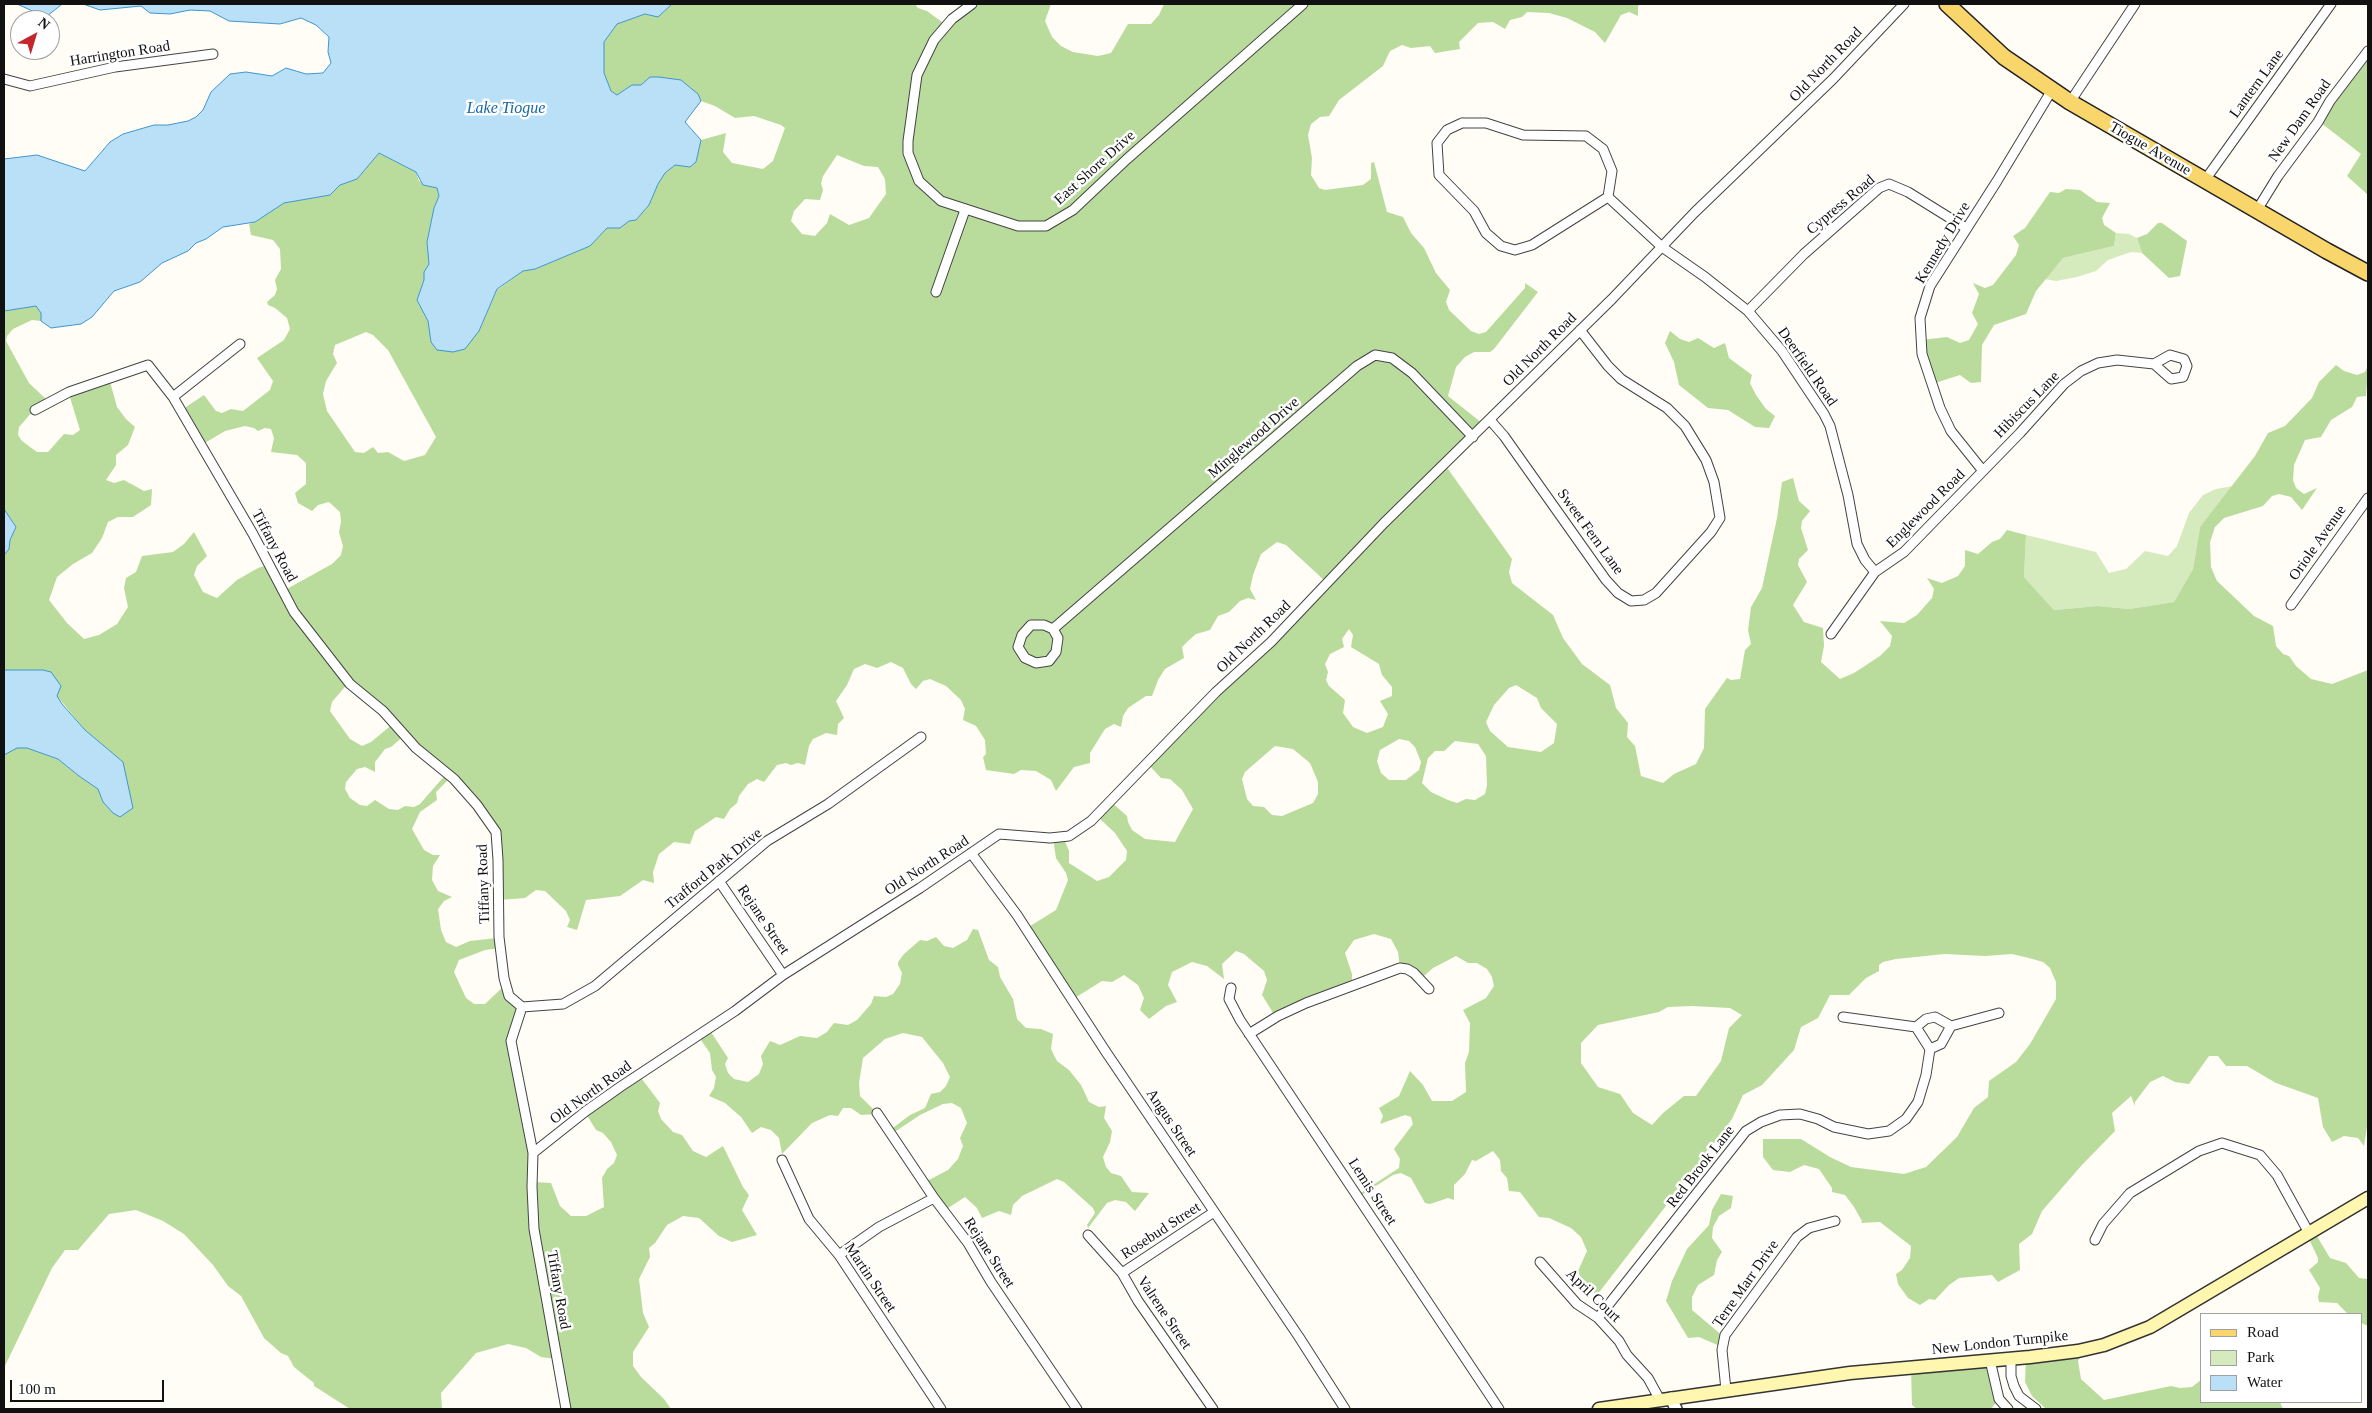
<!DOCTYPE html>
<html>
<head>
<meta charset="utf-8">
<style>
	body { margin:0 }
	#map { position:relative; width:2372px; height:1413px; overflow:hidden; background:#fffdf5; font-family:"Times New Roman",serif }
	canvas { display:block }
	.frame { position:absolute; inset:0; border:5px solid #111; pointer-events:none }
	.legend { position:absolute; left:2200px; top:1313px; width:162px; height:90px; box-sizing:border-box; background:#fff; border:1px solid #a0a0a0; margin:0; padding:6px 9px; list-style:none; font-size:15px; color:#111 }
	.legend li { display:flex; align-items:center; gap:10px; height:25px }
	.legend b { width:25px; border:1px solid #a0a0a0 }
	.north { position:absolute; left:10px; top:10px; width:50px; height:50px; box-sizing:border-box; background:#fff; border:1px solid #a0a0a0; border-radius:50%; rotate:39deg; font-size:14px; font-weight:700; line-height:20px; text-align:center; color:#111 }
	.north::after { content:''; display:block; margin:auto; width:18px; height:22px; background:#c4262e; clip-path:polygon(50% 0,100% 100%,50% 72%,0 100%) }
	.scale { position:absolute; left:10px; top:1380px; width:154px; height:22px; box-sizing:border-box; border:2px solid #111; border-top:0; padding-left:6px; font-size:15px; line-height:18px; white-space:nowrap; color:#111; -webkit-text-stroke:4px #fff; paint-order:stroke }
</style>
</head>
<body>
<div id="map">
<canvas width="2372" height="1413"></canvas>
<div class="frame"></div>
<ul class="legend">
<li><b style="height:6px;background:#f9d66b"></b>Road</li>
<li><b style="height:14px;background:#d5ebbd"></b>Park</li>
<li><b style="height:14px;background:#b9e0f7"></b>Water</li>
</ul>
<div class="north">N</div>
<div class="scale">100 m</div>
</div>
<script>
const c = document.querySelector('canvas').getContext('2d');
c.lineJoin = 'round';
function fill(path, color) {
  c.fillStyle = color;
  c.fill(path, 'evenodd');
}
function toPath(rows) {
  const path = new Path2D();
  for (const r of rows) {
    path.moveTo(r[0], r[1]);
    for (let i = 2; i < r.length; i += 2) path.lineTo(r[i], r[i + 1]);
  }
  return path;
}
function stroke(path, color, width, dash) {
  c.strokeStyle = color;
  c.lineWidth = width;
  c.lineCap = dash ? 'butt' : 'round';
  c.setLineDash(dash || []);
  c.stroke(path);
}
function label(font, color, halo, rows, align = 'center') {
  c.font = font + ' "Times New Roman",serif';
  c.lineWidth = 5;
  c.setLineDash([]);
  c.textBaseline = 'middle';
  c.strokeStyle = halo;
  c.fillStyle = color;
  for (const [text, x, y, turn = 0] of rows) {
    c.save();
    c.translate(x, y);
    c.rotate((+turn || 0) * Math.PI / 180);
    c.textAlign = isNaN(turn) ? turn : align;
    if (halo) c.strokeText(text, 0, 0);
    c.fillText(text, 0, 0);
    c.restore();
  }
}
fill(toPath([
	[2116,233,2129,234,2137,238,2142,253,2131,252,2108,260,2096,271,2077,277,2056,281,2044,279,2063,258,2114,246],
	[2233,486,2200,527,2193,569,2174,602,2129,609,2098,606,2054,610,2024,577,2026,535,2096,552,2109,573,2126,569,2145,551,2168,556,2177,546,2189,513,2203,495,2216,489]
]), '#d5ebbd');
fill(toPath([
	[672,4,915,4,918,8,927,11,946,25,970,4,1051,4,1045,21,1052,37,1061,46,1073,52,1098,56,1111,53,1128,24,1151,24,1159,15,1164,4,1640,4,1638,6,1638,16,1629,12,1621,15,1605,43,1595,32,1567,18,1549,13,1527,12,1522,17,1510,20,1505,29,1493,22,1478,23,1459,42,1460,49,1435,53,1430,46,1411,48,1402,45,1390,51,1383,66,1339,100,1329,116,1320,117,1311,124,1308,135,1312,158,1311,175,1319,188,1325,190,1363,185,1371,179,1371,163,1374,162,1387,212,1403,217,1411,233,1424,248,1436,273,1450,290,1446,302,1449,310,1471,331,1479,334,1486,332,1525,288,1525,283,1538,292,1494,349,1490,352,1474,352,1465,357,1456,367,1448,396,1482,423,1443,462,1512,559,1509,572,1512,583,1553,615,1563,638,1582,664,1610,685,1616,708,1628,723,1627,737,1635,746,1641,776,1663,783,1674,774,1696,764,1704,748,1705,709,1727,678,1731,680,1740,679,1745,650,1751,644,1748,630,1751,607,1762,588,1777,518,1782,482,1793,478,1799,501,1810,511,1802,521,1801,528,1808,550,1799,559,1798,565,1807,582,1793,605,1804,622,1823,628,1824,646,1821,662,1840,679,1854,673,1880,656,1890,646,1892,636,1880,621,1904,623,1917,615,1932,598,1934,589,1927,578,1942,583,1958,576,1965,566,1965,550,1978,554,1992,542,2000,539,2007,530,2026,535,2024,577,2054,610,2098,606,2129,609,2174,602,2193,569,2200,527,2255,456,2268,433,2285,426,2312,398,2319,382,2336,365,2344,371,2357,375,2365,372,2368,366,2366,396,2357,397,2352,407,2331,420,2321,437,2305,440,2294,465,2293,480,2296,488,2304,494,2317,488,2302,510,2291,497,2279,494,2272,496,2263,506,2224,518,2215,527,2210,542,2211,567,2217,581,2254,616,2273,626,2276,646,2283,654,2289,656,2296,666,2311,679,2332,684,2368,670,2368,1120,2364,1146,2358,1138,2344,1136,2332,1142,2323,1127,2318,1098,2276,1083,2247,1066,2226,1066,2218,1056,2209,1056,2189,1084,2175,1082,2163,1076,2150,1082,2135,1102,2135,1106,2131,1096,2112,1113,2115,1131,2081,1166,2042,1211,2032,1234,2019,1244,2020,1270,1998,1282,1992,1275,1959,1278,1949,1285,1935,1300,1929,1299,1920,1305,1908,1298,1898,1284,1896,1274,1902,1270,1910,1258,1911,1246,1880,1222,1861,1223,1862,1221,1854,1207,1845,1195,1832,1192,1832,1188,1819,1169,1804,1165,1790,1172,1773,1170,1763,1157,1763,1139,1801,1139,1830,1157,1851,1167,1904,1174,1926,1167,1957,1137,1974,1108,1988,1097,1989,1081,2016,1062,2030,1044,2056,999,2056,982,2050,968,2043,962,2029,958,2012,954,1985,956,1945,954,1896,959,1883,962,1879,965,1879,971,1866,978,1849,995,1830,995,1818,1018,1801,1027,1794,1050,1762,1085,1743,1095,1732,1119,1703,1158,1597,1295,1582,1282,1578,1271,1587,1251,1581,1237,1571,1228,1549,1218,1539,1217,1520,1192,1509,1191,1507,1178,1501,1171,1500,1160,1493,1151,1476,1161,1472,1160,1465,1174,1454,1185,1454,1200,1448,1198,1430,1204,1425,1203,1411,1178,1401,1173,1393,1175,1360,1196,1359,1194,1399,1168,1400,1159,1394,1149,1413,1124,1411,1117,1405,1115,1380,1124,1383,1116,1379,1108,1399,1096,1410,1071,1423,1085,1432,1101,1452,1101,1466,1092,1465,1063,1469,1052,1470,1023,1463,1010,1486,998,1494,986,1492,977,1487,969,1477,963,1468,963,1456,956,1433,968,1416,983,1400,968,1398,952,1391,939,1374,934,1354,940,1345,953,1352,974,1352,984,1275,1016,1262,995,1267,980,1264,971,1244,954,1236,951,1222,964,1224,979,1207,966,1192,962,1172,972,1168,985,1177,1002,1166,1006,1149,1019,1140,1010,1144,998,1138,985,1124,975,1112,982,1102,981,1073,999,1027,928,1056,910,1068,880,1066,873,1056,858,1053,838,1064,839,1069,851,1069,863,1097,881,1109,877,1126,860,1127,851,1115,833,1096,815,1110,801,1127,816,1128,822,1132,830,1145,839,1175,842,1193,809,1182,790,1170,779,1161,778,1147,763,1325,581,1286,545,1277,542,1261,554,1253,575,1250,589,1256,600,1248,598,1240,601,1229,612,1218,616,1210,630,1196,634,1188,641,1182,647,1184,658,1165,669,1158,680,1152,696,1146,696,1128,708,1123,716,1121,727,1114,724,1105,729,1090,753,1090,763,1074,767,1056,791,1051,780,1036,771,1021,770,1014,774,986,770,983,757,986,754,985,740,976,726,963,720,965,709,961,700,946,686,930,679,923,681,916,689,911,684,903,668,891,662,877,668,865,664,854,669,847,685,836,701,844,718,838,724,837,735,826,733,813,739,809,746,805,765,798,763,791,765,786,763,777,765,764,782,757,779,748,784,739,796,737,803,730,809,724,819,716,817,695,831,690,844,674,842,659,854,653,872,654,883,643,880,620,896,586,900,577,930,567,927,570,920,566,911,545,891,536,890,525,898,499,900,496,831,450,778,436,792,437,800,420,812,412,829,424,850,433,855,440,855,433,866,432,880,438,891,452,897,444,901,438,909,441,930,446,942,456,947,470,941,497,938,500,948,485,950,459,960,454,972,466,998,474,1004,485,1004,505,985,521,1007,511,1042,533,1182,551,1183,560,1206,571,1216,586,1216,604,1207,602,1178,607,1169,614,1163,617,1155,611,1142,603,1133,596,1130,585,1112,639,1075,660,1103,658,1111,661,1119,673,1132,682,1135,693,1151,706,1157,723,1146,743,1187,749,1195,742,1210,757,1235,732,1242,719,1236,699,1218,683,1216,667,1225,655,1243,649,1248,650,1257,639,1279,643,1313,649,1327,633,1352,633,1366,641,1377,664,1399,671,1409,566,1409,556,1359,541,1357,526,1348,508,1344,476,1353,441,1393,442,1409,350,1409,314,1386,314,1383,294,1367,288,1356,281,1353,264,1338,241,1296,228,1286,213,1265,184,1234,163,1221,136,1210,109,1214,78,1250,65,1250,52,1268,4,1368,4,755,17,747,27,748,58,759,79,776,98,789,103,802,123,762,85,730,57,696,4,670,4,555,9,549,10,540,16,527,4,509,4,311,36,305,41,313,41,321,32,320,13,329,7,336,6,341,29,383,48,401,33,411,19,427,18,435,22,441,37,452,48,452,64,434,73,435,80,430,68,391,109,378,117,407,126,419,135,427,128,445,116,455,116,465,106,480,114,483,124,480,144,491,152,489,151,505,133,517,118,517,108,522,102,538,92,553,73,564,57,577,49,600,67,623,84,639,99,635,117,624,128,607,124,588,126,578,136,572,142,556,173,552,184,544,194,532,207,556,197,566,194,575,203,592,217,598,237,580,258,568,270,564,285,590,332,564,341,555,343,546,339,532,341,522,340,512,329,502,318,505,312,511,298,503,295,493,306,484,306,463,297,455,271,452,274,438,271,429,265,428,258,431,254,428,245,426,225,431,203,444,183,409,204,395,216,411,222,413,231,409,243,411,270,390,273,381,257,358,284,340,290,329,287,318,275,308,268,305,267,302,275,295,277,289,275,280,281,269,280,249,273,240,251,235,249,224,255,222,284,203,330,195,340,185,357,179,379,153,416,172,419,181,437,188,439,196,434,208,427,242,429,264,424,272,424,280,417,300,428,321,431,342,479,331,497,290,523,271,535,269,590,246,607,228,620,228,629,221,636,220,649,205,658,184,665,173,675,165,690,167,696,162,701,140,726,133,723,152,732,163,763,169,773,161,785,128,781,125,754,116,735,118,715,106,701,101,698,94,641,85,632,85,617,95,611,91,604,73,604,42,617,24,645,14,658,17],
	[837,155,864,166,878,167,885,179,886,194,869,218,849,225,830,214,827,223,815,236,802,234,791,221,794,211,805,199,820,200,823,190,821,183,823,176],
	[366,332,373,335,388,350,436,437,425,455,404,461,388,452,378,453,373,447,364,453,355,452,327,411,323,394,326,381,337,363,333,354,335,345],
	[1349,629,1353,635,1351,647,1379,664,1382,675,1392,687,1392,696,1380,701,1388,714,1383,727,1367,733,1353,727,1343,713,1345,700,1329,686,1326,680,1328,672,1325,664,1330,654,1344,647,1342,639],
	[349,682,394,723,371,742,362,746,350,739,330,711,332,702],
	[1516,685,1537,698,1541,708,1557,724,1554,743,1541,752,1508,747,1490,731,1486,722,1494,705,1509,688],
	[405,735,447,773,420,804,414,807,405,806,398,810,389,809,375,800,367,806,360,805,350,798,345,789,346,782,357,769,365,767,375,772,375,762,385,749,391,747],
	[1399,739,1409,741,1415,747,1421,762,1419,770,1406,780,1389,780,1381,773,1377,761,1380,750],
	[1455,741,1478,744,1486,756,1487,785,1485,794,1475,800,1466,799,1457,803,1448,800,1431,792,1422,783,1428,758,1435,751,1444,751],
	[1275,746,1293,749,1310,763,1318,782,1318,794,1313,803,1282,816,1272,815,1264,807,1253,806,1247,799,1242,779,1245,772],
	[1692,1006,1730,1008,1742,1015,1729,1028,1721,1061,1696,1096,1684,1096,1663,1113,1652,1125,1633,1113,1620,1094,1598,1087,1581,1063,1581,1043,1598,1025,1659,1012,1668,1007],
	[2368,51,2368,195,2347,176,2361,154,2320,122],
	[2066,189,2080,190,2097,202,2110,203,2102,218,2104,225,2116,233,2114,246,2063,258,2036,291,2026,314,1994,325,1982,345,1981,382,1971,383,1960,375,1932,384,1921,340,1947,337,1960,343,1969,340,1978,324,1972,313,1979,294,1973,283,1985,288,1993,285,2016,255,2019,245,2013,236,2025,228,2050,192,2059,193],
	[2158,223,2162,223,2187,241,2180,276,2169,278,2142,253,2137,238,2147,234],
	[1670,331,1680,339,1689,342,1698,338,1714,348,1725,343,1729,358,1752,375,1750,383,1756,395,1766,409,1775,416,1769,428,1755,427,1728,410,1708,408,1679,385,1674,362,1665,343],
	[973,929,978,930,989,960,998,967,1000,977,1013,999,1017,1019,1026,1028,1041,1029,1053,1034,1051,1049,1057,1061,1069,1070,1081,1085,1089,1102,1099,1107,1106,1106,1104,1118,1112,1131,1110,1142,1103,1157,1106,1167,1111,1173,1121,1176,1132,1192,1149,1193,1135,1211,1126,1202,1115,1200,1107,1203,1088,1228,1087,1225,1095,1213,1093,1208,1064,1182,1057,1179,1022,1196,1013,1205,1011,1215,999,1211,982,1218,977,1208,965,1197,945,1210,925,1182,948,1170,958,1159,963,1146,960,1138,967,1123,961,1108,952,1103,943,1104,920,1115,893,1133,890,1130,910,1115,925,1108,931,1094,940,1092,946,1086,950,1077,943,1063,922,1037,903,1033,885,1039,863,1058,859,1083,860,1096,878,1114,861,1115,851,1108,843,1108,838,1116,830,1115,812,1123,782,1154,779,1138,771,1130,761,1127,752,1133,741,1117,725,1103,709,1096,714,1088,716,1077,712,1070,710,1053,698,1036,709,1029,728,1058,725,1064,728,1073,734,1079,748,1082,759,1074,763,1064,761,1056,770,1041,780,1045,800,1036,817,1038,827,1032,834,1023,848,1025,857,1020,871,1004,874,996,886,997,893,994,900,984,902,973,898,965,898,962,904,954,920,940,927,941,936,937,944,946,953,948,967,940],
	[1721,1194,1733,1196,1731,1208,1719,1216,1713,1227,1712,1238,1722,1252,1717,1260,1714,1275,1698,1285,1692,1297,1692,1310,1724,1337,1722,1347,1699,1337,1688,1338,1666,1301,1672,1281,1687,1249,1709,1225,1712,1210],
	[2315,1233,2330,1258,2346,1263,2359,1278,2368,1279,2368,1326,2361,1323,2361,1314,2348,1314,2337,1303,2319,1302,2318,1297,2320,1288,2309,1270,2318,1262,2318,1258,2308,1237],
	[2082,1350,2078,1361,2081,1379,2104,1400,2171,1386,2180,1388,2192,1387,2201,1380,2201,1402,2280,1402,2283,1409,2046,1409,2032,1396,2025,1382,2026,1358],
	[1987,1360,1999,1399,1991,1409,1917,1409,1912,1405,1911,1368]
]), '#b9dc9c');
const water = toPath([
	[17,4,62,4,46,17,17,4],
	[83,4,672,4,658,17,645,14,617,24,604,42,604,73,611,91,617,95,632,85,641,85,650,77,659,77,681,80,698,94,701,101,685,122,701,140,696,162,690,167,675,165,665,173,658,184,649,205,636,220,629,221,620,228,607,228,590,246,535,269,523,271,497,289,479,331,465,349,453,352,437,350,431,342,428,321,417,300,424,280,424,272,429,264,427,242,434,208,439,196,437,188,423,185,416,172,379,153,357,179,340,185,330,195,284,203,255,222,223,227,206,239,196,243,188,251,162,263,140,282,114,291,92,317,81,324,51,328,41,321,41,313,36,306,4,311,4,159,37,155,85,171,110,142,123,134,154,125,168,125,188,121,196,117,203,110,211,92,230,74,246,72,272,76,286,68,306,74,323,73,331,63,328,52,329,37,316,25,301,18,280,24,229,21,210,11,190,10,170,14,150,13,141,6,100,10,83,4],
	[4,509,16,527,10,540,9,549,4,555,4,509],
	[4,670,43,670,51,672,61,686,57,696,62,704,85,730,123,762,133,808,120,817,113,813,103,802,98,789,79,776,58,759,27,748,17,748,4,755,4,670]
]);
fill(water, '#b9e0f7');
stroke(water, '#3f96cf', 1);
const minor = toPath([
	[972,4,952,19,934,40,917,75,908,141,908,153,919,181,941,201,1018,226,1046,226,1073,210,1127,159,1303,4],
	[4,79,30,86,115,67,213,54],
	[2070,102,2135,4],
	[1462,123,1486,123,1523,135,1586,136,1603,149,1612,171,1608,197,1532,245,1515,250,1501,246,1486,233,1474,211,1439,175,1437,143,1447,130,1462,123],
	[2205,180,2331,4],
	[1608,197,1662,247,1705,277,1748,311,1782,351,1824,414,1830,426,1848,495,1857,544,1865,560,1875,572],
	[2257,210,2278,176,2318,122,2330,101,2368,51],
	[936,292,965,210],
	[1748,311,1804,254,1879,188,1889,184,1908,192,1966,228],
	[173,397,240,344],
	[35,410,69,392,148,365,173,397,253,534,294,612,350,684,383,711,416,748,454,779,477,805,496,832,498,860,499,937,504,978,509,996,522,1007],
	[1490,420,1504,436,1606,580,1618,593,1631,601,1644,600,1656,593,1711,532,1720,518,1714,482,1706,460,1685,426,1667,408,1621,379,1608,366,1580,330],
	[1983,471,1951,431,1940,408,1922,354,1920,318,1930,286,1997,181,2052,90],
	[2291,605,2368,498],
	[1053,629,1044,625,1031,625,1022,635,1018,647,1025,658,1036,663,1049,661,1056,652,1058,638,1053,629,1357,366,1375,355,1392,358,1412,373,1473,437],
	[1831,634,1875,572,1904,552,2020,433,2064,384,2081,371,2098,363,2117,360,2154,364,2170,355,2184,359,2187,366,2183,377,2171,379,2154,364],
	[971,853,1017,915,1106,1052,1299,1337,1345,1409],
	[719,881,783,975],
	[1231,988,1229,999,1240,1020,1499,1409],
	[522,1007,563,1004,595,986,767,841,828,804,921,737],
	[522,1007,511,1041,533,1153,532,1187,534,1229,566,1409],
	[1843,1017,1916,1027,1926,1019,1935,1017,1951,1026,1941,1044,1930,1049,1916,1027],
	[1951,1026,1999,1013],
	[1249,1034,1278,1016,1306,1003,1400,968,1407,969,1414,973,1429,989],
	[877,1113,934,1198,968,1243,991,1282,1077,1409],
	[533,1153,586,1111,620,1087,735,1011,783,975,920,888,999,834,1050,838,1069,836,1091,821,1216,692,1271,642,1384,523,1612,299,1694,213,1833,79,1904,4],
	[782,1160,809,1219,839,1255,941,1409],
	[1088,1235,1122,1273,1138,1301,1213,1409],
	[2095,1240,2103,1224,2130,1193,2199,1151,2222,1143,2260,1155,2277,1175,2309,1233],
	[839,1255,879,1227,934,1198],
	[1540,1262,1577,1304,1598,1318,1619,1341,1627,1355,1648,1378,1660,1400],
	[1122,1273,1214,1212],
	[1598,1318,1746,1131,1761,1122,1780,1115,1800,1114,1818,1119,1834,1127,1868,1134,1889,1131,1906,1119,1918,1102,1926,1075,1930,1049],
	[2011,1359,2011,1376,2014,1386,2019,1396,2036,1409],
	[1990,1360,1999,1399,2008,1409],
	[1726,1390,1722,1350,1725,1335,1797,1237,1809,1228,1835,1221]
]);
const tertiary = toPath([
	[1671,1398,1676,1409]
]);
const secondary = toPath([
	[1599,1409,1850,1373,2030,1357,2078,1351,2104,1345,2150,1327,2368,1198]
]);
const primary = toPath([
	[1947,4,2004,57,2070,102,2327,251,2368,273]
]);
stroke(minor, '#444', 11);
stroke(tertiary, '#444', 14);
stroke(secondary, '#333', 15);
stroke(primary, '#222', 18);
stroke(minor, '#fff', 9);
stroke(tertiary, '#fff', 11);
stroke(secondary, '#fff6b0', 12);
stroke(primary, '#f9d66b', 15);
label('15px', '#111', '#fff', [
	["Harrington Road",120,54,-9],
	["Old North Road",1826,65,-46],
	["Lantern Lane",2257,84,-54],
	["New Dam Road",2300,121,-55],
	["Tiogue Avenue",2150,149,30],
	["East Shore Drive",1095,168,-42],
	["Cypress Road",1841,205,-40],
	["Kennedy Drive",1943,243,-59],
	["Old North Road",1540,350,-45],
	["Deerfield Road",1807,367,55],
	["Hibiscus Lane",2027,405,-46],
	["Minglewood Drive",1254,438,-41],
	["Englewood Road",1926,509,-45],
	["Sweet Fern Lane",1590,532,54],
	["Oriole Avenue",2318,543,-55],
	["Tiffany Road",274,546,62],
	["Old North Road",1254,637,-44],
	["Old North Road",927,866,-33],
	["Trafford Park Drive",714,869,-39],
	["Tiffany Road",484,884,-92],
	["Rejane Street",763,920,56],
	["Old North Road",591,1093,-36],
	["Angus Street",1171,1123,56],
	["Red Brook Lane",1701,1167,-52],
	["Lemis Street",1372,1192,57],
	["Rosebud Street",1161,1231,-33],
	["Rejane Street",989,1253,57],
	["Martin Street",870,1278,56],
	["Terre Marr Drive",1746,1284,-55],
	["Tiffany Road",558,1290,80],
	["April Court",1593,1296,44],
	["Valrene Street",1164,1313,56],
	["New London Turnpike",2000,1343,-6]
]);
label('italic 16px', '#1768a6', '#fff', [
	["Lake Tiogue",506,109]
]);
</script>
</body>
</html>
